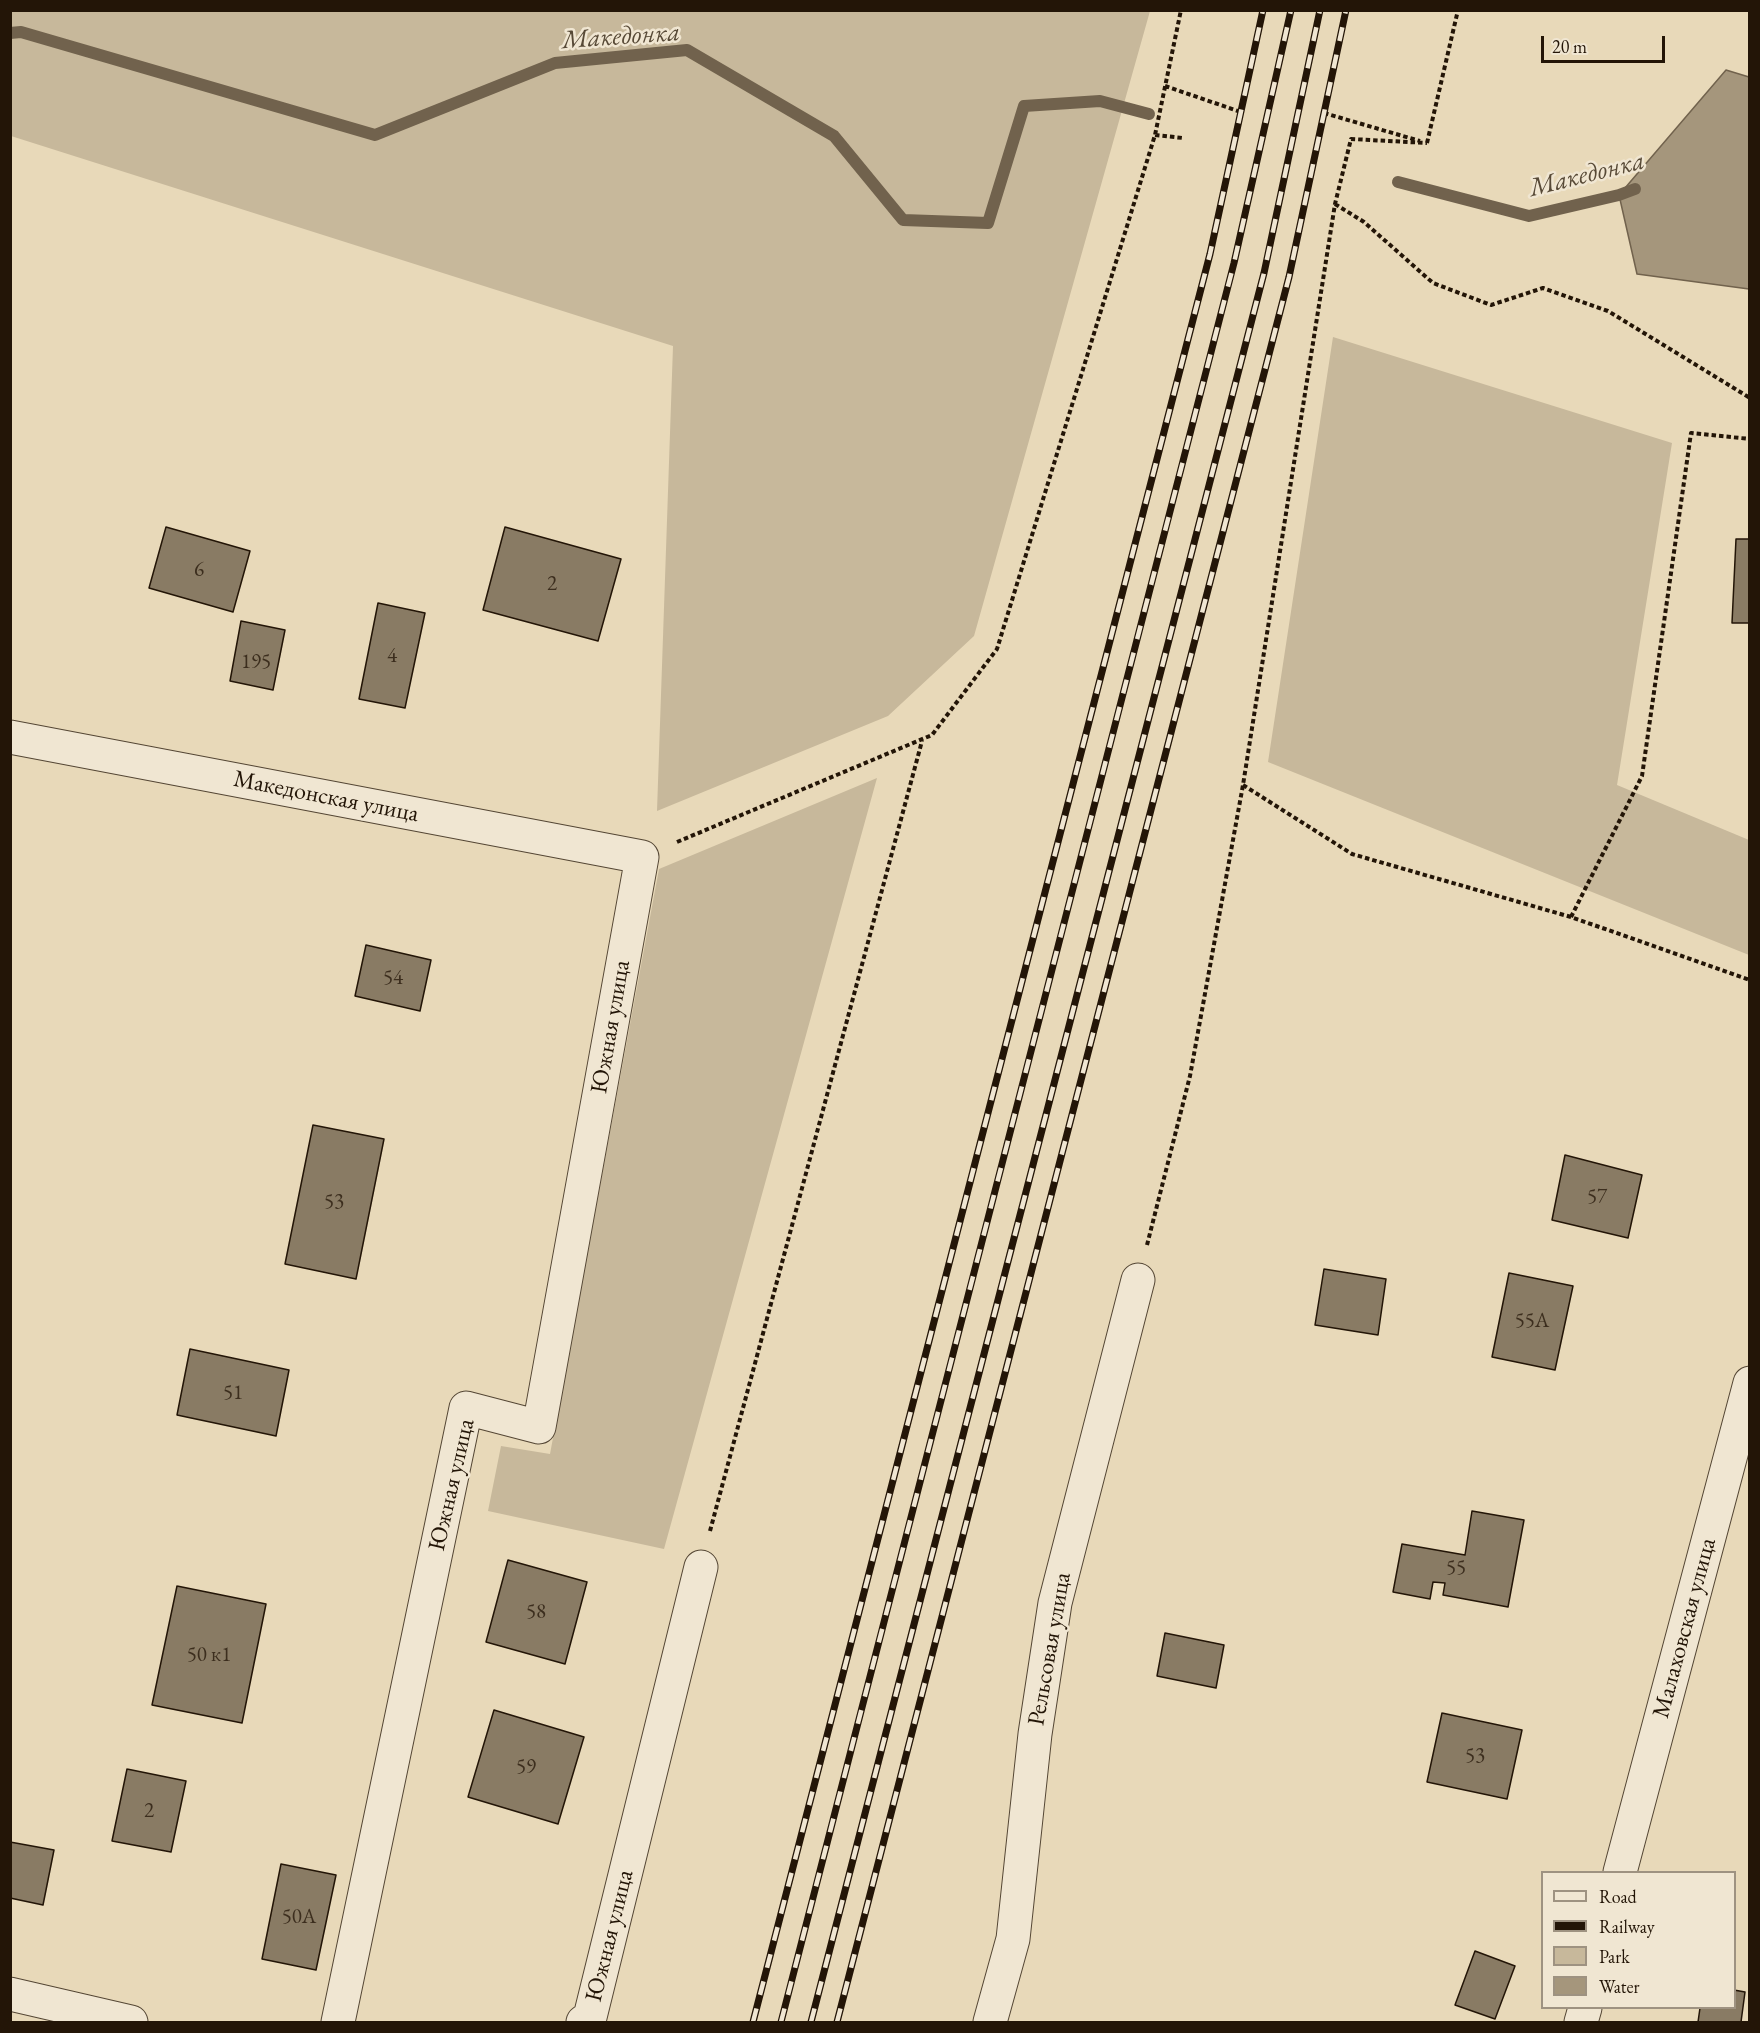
<!DOCTYPE html>
<html>
<head>
<meta charset="utf-8">
<style>
	body { margin:0 }
	#map { position:relative; width:1760px; height:2033px; overflow:hidden; background:#e8d9b9; font-family:"EB Garamond",serif }
	canvas { display:block }
	.frame { position:absolute; inset:0; border:12px solid #231507; pointer-events:none }
	.legend { position:absolute; left:1541px; top:1871px; width:195px; height:138px; box-sizing:border-box; background:#f0e6d2; border:2px solid #9e9281; margin:0; padding:8px 10px; list-style:none; font-size:18px; color:#231507 }
	.legend li { display:flex; align-items:center; gap:12px; height:30px }
	.legend b { width:30px; border:2px solid #9e9281 }
	.scale { position:absolute; left:1541px; top:36px; width:124px; height:27px; box-sizing:border-box; border:3px solid #231507; border-top:0; padding-left:8px; font-size:18px; line-height:21px; white-space:nowrap; color:#231507; -webkit-text-stroke:4px #f0e6d2; paint-order:stroke }
</style>
</head>
<body>
<div id="map">
<canvas width="1760" height="2033"></canvas>
<div class="frame"></div>
<ul class="legend">
<li><b style="height:8px;background:#f0e6d2"></b>Road</li>
<li><b style="height:8px;background:#231507"></b>Railway</li>
<li><b style="height:16px;background:#c7b89b"></b>Park</li>
<li><b style="height:16px;background:#a5967c"></b>Water</li>
</ul>
<div class="scale">20 m</div>
</div>
<script>
const c = document.querySelector('canvas').getContext('2d');
c.lineJoin = 'round';
function fill(path, color) {
  c.fillStyle = color;
  c.fill(path, 'evenodd');
}
function toPath(rows) {
  const path = new Path2D();
  for (const r of rows) {
    path.moveTo(r[0], r[1]);
    for (let i = 2; i < r.length; i += 2) path.lineTo(r[i], r[i + 1]);
  }
  return path;
}
function stroke(path, color, width, dash) {
  c.strokeStyle = color;
  c.lineWidth = width;
  c.lineCap = dash ? 'butt' : 'round';
  c.setLineDash(dash || []);
  c.stroke(path);
}
function label(font, color, halo, rows, align = 'center') {
  c.font = font + ' "EB Garamond",serif';
  c.lineWidth = 5;
  c.setLineDash([]);
  c.textBaseline = 'middle';
  c.strokeStyle = halo;
  c.fillStyle = color;
  for (const [text, x, y, turn = 0] of rows) {
    c.save();
    c.translate(x, y);
    c.rotate((+turn || 0) * Math.PI / 180);
    c.textAlign = isNaN(turn) ? turn : align;
    if (halo) c.strokeText(text, 0, 0);
    c.fillText(text, 0, 0);
    c.restore();
  }
}
fill(toPath([
	[11,10,1150,11,974,636,888,716,657,811,673,346,11,136],
	[1333,337,1672,443,1617,785,1749,840,1749,955,1268,762],
	[877,778,664,1549,488,1511,501,1446,550,1454,659,869]
]), '#c7b89b');
const water = toPath([
	[1726,70,1749,77,1749,289,1637,274,1619,195,1726,70]
]);
fill(water, '#a5967c');
stroke(water, '#71624d', 1.5);
stroke(toPath([
	[10,33,21,32,375,135,555,63,687,50,834,136,903,220,988,223,1024,106,1100,101,1149,114],
	[1398,182,1529,216,1619,195,1635,189]
]), '#71624d', 12);
const building = toPath([
	[166,527,250,551,233,612,149,588,166,527],
	[505,527,621,559,598,641,483,610,505,527],
	[1736,539,1750,539,1750,623,1732,623,1736,539],
	[378,603,425,613,405,708,359,699,378,603],
	[241,621,285,630,273,690,230,681,241,621],
	[366,945,431,960,420,1011,355,996,366,945],
	[313,1125,384,1139,356,1279,285,1264,313,1125],
	[1565,1155,1642,1175,1628,1238,1552,1220,1565,1155],
	[1324,1269,1386,1279,1378,1335,1315,1325,1324,1269],
	[1509,1273,1573,1286,1555,1370,1492,1357,1509,1273],
	[190,1349,289,1370,276,1436,177,1415,190,1349],
	[1472,1511,1524,1520,1508,1607,1443,1595,1445,1583,1433,1582,1430,1599,1393,1592,1402,1544,1465,1555,1472,1511],
	[508,1560,587,1582,565,1664,486,1642,508,1560],
	[177,1586,266,1604,242,1723,152,1705,177,1586],
	[1165,1633,1224,1645,1216,1688,1157,1676,1165,1633],
	[494,1710,584,1737,558,1824,468,1797,494,1710],
	[1442,1713,1522,1730,1507,1799,1427,1782,1442,1713],
	[127,1769,186,1781,171,1852,112,1841,127,1769],
	[10,1842,54,1850,43,1905,10,1898,10,1842],
	[281,1864,336,1875,316,1970,262,1959,281,1864],
	[1475,1951,1515,1966,1495,2019,1455,2005,1475,1951],
	[1734,1990,1745,1992,1741,2022,1698,2022,1700,2008,1734,2008,1734,1990]
]);
fill(building, '#897b64');
stroke(building, '#231507', 1.5);
const street = toPath([
	[10,737,642,857,539,1427,466,1408,338,2022],
	[1620,1872,1750,1383],
	[10,1994,131,2022],
	[583,2022,590,2017,701,1567],
	[990,2022,1013,1939,1035,1734,1055,1603,1138,1280],
	[1581,2022,1585,2008]
]);
stroke(street, '#544634', 35);
stroke(toPath([
	[1165,86,1241,112],
	[1324,113,1420,141],
	[1155,135,1183,138],
	[1427,143,1458,10],
	[1335,204,1364,222,1433,283,1491,305,1543,288,1608,311,1750,398],
	[1243,785,1352,854,1571,917,1750,980],
	[677,842,932,735,997,649,1155,135,1181,10],
	[1571,917,1642,776,1691,433,1750,439],
	[1147,1245,1190,1076,1243,785,1335,204,1351,139,1427,143],
	[710,1531,922,741]
]), '#231507', 4, [4.5, 3]);
stroke(street, '#f0e6d2', 33);
const rail = toPath([
	[753,2022,1210,254,1263,10],
	[781,2022,1234,263,1291,10],
	[811,2022,1264,273,1320,10],
	[837,2022,1289,277,1346,10]
]);
stroke(rail, '#231507', 7);
stroke(rail, '#f0e6d2', 4.5, [14]);
label('21px', '#3c2e1e', null, [
	["6",199,570],
	["2",552,584],
	["4",392,656],
	["195",256,662],
	["54",393,978],
	["57",1597,1197],
	["53",334,1202],
	["55А",1532,1321],
	["51",233,1393],
	["55",1456,1568],
	["58",536,1612],
	["50 к1",209,1655],
	["53",1475,1756],
	["59",526,1767],
	["2",149,1811],
	["50А",299,1917]
]);
label('24px', '#231507', '#f0e6d2', [
	["Македонская улица",326,797,11],
	["Южная улица",611,1027,-80],
	["Южная улица",452,1485,-77],
	["Малаховская улица",1685,1628,-75],
	["Рельсовая улица",1050,1649,-80],
	["Южная улица",610,1936,-76]
]);
label('italic 26px', '#574936', '#f0e6d2', [
	["Македонка",621,37,-4],
	["Македонка",1587,175,-14]
]);
</script>
</body>
</html>
